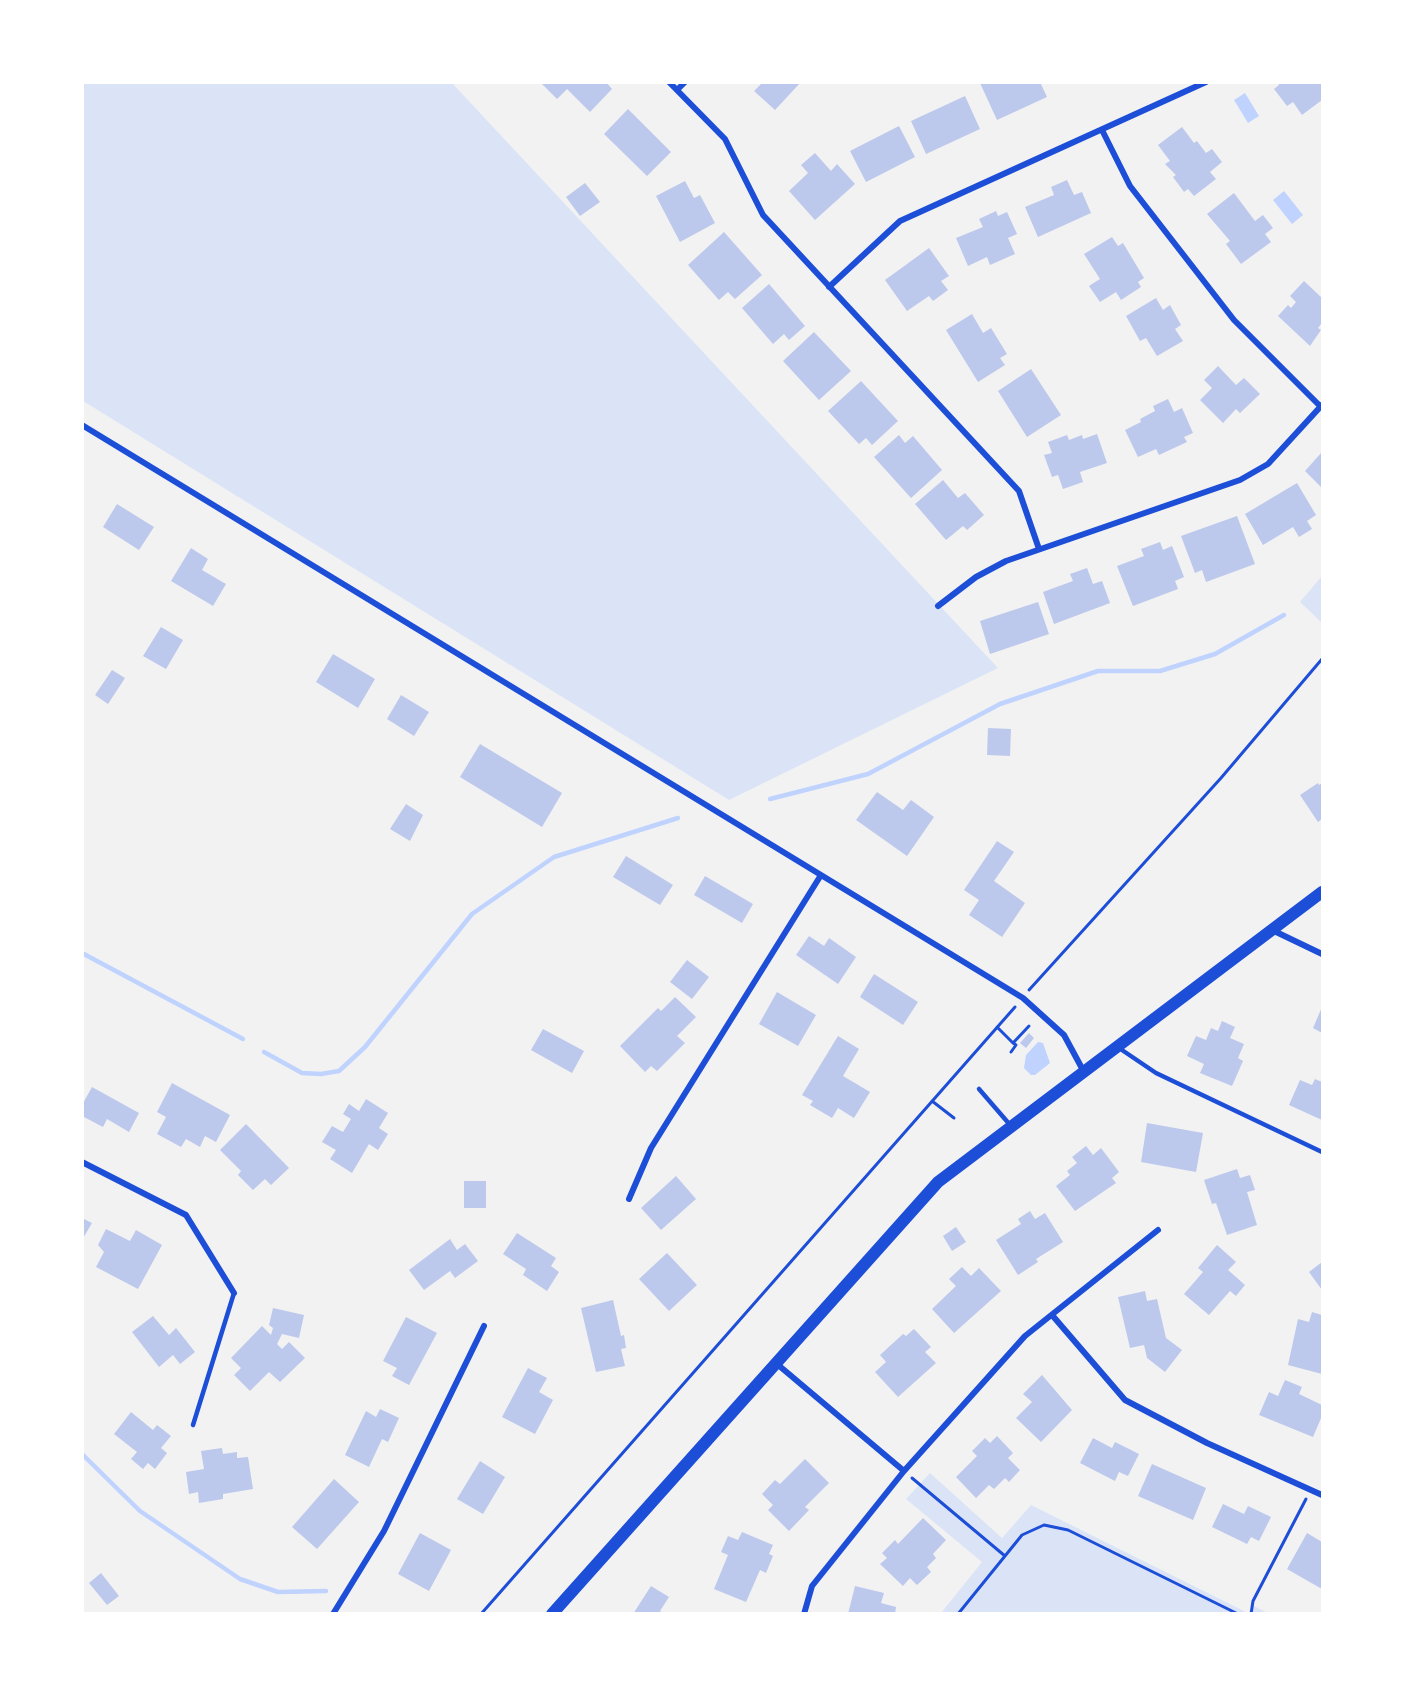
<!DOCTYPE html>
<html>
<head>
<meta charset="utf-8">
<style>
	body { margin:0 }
	#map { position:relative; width:1405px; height:1696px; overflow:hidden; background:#f2f2f2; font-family:"Titillium Web",sans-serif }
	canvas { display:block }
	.frame { position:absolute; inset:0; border:84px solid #fff; pointer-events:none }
</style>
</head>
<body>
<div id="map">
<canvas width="1405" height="1696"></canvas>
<div class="frame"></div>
</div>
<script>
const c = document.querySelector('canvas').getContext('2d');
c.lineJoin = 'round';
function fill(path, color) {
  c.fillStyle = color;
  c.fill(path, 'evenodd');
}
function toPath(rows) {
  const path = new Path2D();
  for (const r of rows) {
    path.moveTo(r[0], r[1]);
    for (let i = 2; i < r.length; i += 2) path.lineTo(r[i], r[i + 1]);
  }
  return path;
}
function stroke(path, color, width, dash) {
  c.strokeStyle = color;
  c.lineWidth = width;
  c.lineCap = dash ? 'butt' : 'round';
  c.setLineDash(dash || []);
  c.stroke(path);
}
fill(toPath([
	[82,83,452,83,998,668,729,800,83,401],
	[1322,576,1322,623,1300,602],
	[930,1473,1002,1538,1031,1505,1248,1613,1254,1606,1268,1613,941,1613,982,1562,906,1499]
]), '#dbe4f7');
fill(toPath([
	[1245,93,1259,116,1248,123,1234,100],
	[1284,191,1303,215,1292,224,1273,200],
	[1038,1042,1043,1043,1050,1063,1035,1075,1031,1075,1024,1068,1026,1055]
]), '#bfd3fe');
stroke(toPath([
	[770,799,868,774,1000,704,1098,671,1160,671,1215,654,1284,615],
	[82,953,243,1039],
	[264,1052,302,1073,321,1074,339,1071,365,1047,472,914,554,857,678,818],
	[82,1454,140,1511,240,1579,278,1592,326,1591]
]), '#bfd3fe', 4.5);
fill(toPath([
	[540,82,606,82,612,89,590,112,567,89,557,99],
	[759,82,801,82,775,110,754,91,761,84],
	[1040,82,1047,97,997,120,980,83],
	[1278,82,1322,82,1322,100,1302,115,1293,102,1287,106,1274,89,1279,85],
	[965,96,980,129,926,154,911,121],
	[628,109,671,152,647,176,604,134],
	[899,126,915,157,866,182,850,151],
	[1182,127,1194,143,1197,141,1206,153,1212,149,1222,162,1210,172,1216,179,1194,196,1188,189,1184,192,1173,177,1176,175,1165,164,1170,161,1158,145],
	[815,153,831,171,837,164,855,184,815,220,789,191,808,173,801,165],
	[1067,180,1074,195,1082,192,1091,213,1038,237,1025,207,1054,195,1051,187],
	[685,181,694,198,700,195,715,223,680,242,656,196],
	[585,183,600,202,580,216,566,197],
	[1234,193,1255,221,1263,215,1273,228,1265,234,1271,242,1241,264,1226,244,1230,241,1207,214],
	[996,211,998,216,1007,212,1017,234,1008,238,1015,254,990,265,987,257,968,266,956,238,983,227,979,219],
	[724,232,762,275,735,299,728,292,719,300,688,265],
	[1112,237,1118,246,1123,243,1144,278,1138,282,1141,287,1121,300,1116,292,1100,302,1089,286,1100,279,1084,254],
	[929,248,949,276,941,281,948,290,933,301,929,296,907,311,885,280],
	[1304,281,1322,298,1322,323,1318,328,1321,330,1310,346,1278,316,1288,305,1291,308,1296,302,1290,296],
	[769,284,805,326,789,340,784,334,773,344,742,308],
	[1156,298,1163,310,1170,305,1181,325,1175,329,1183,341,1157,356,1146,338,1140,341,1126,316],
	[972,314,983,333,991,328,1007,354,1000,358,1005,365,978,382,946,330],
	[814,332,851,371,819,400,783,361],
	[1218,366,1236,385,1244,378,1260,394,1240,413,1236,409,1223,423,1200,400,1212,388,1204,380],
	[1031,369,1061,415,1027,437,998,391],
	[861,381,898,421,872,445,866,438,859,444,828,411],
	[1168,399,1174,412,1182,408,1193,433,1184,437,1187,442,1159,455,1156,449,1138,457,1125,430,1141,422,1140,419,1155,411,1153,406],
	[1097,434,1107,463,1080,472,1083,482,1063,489,1058,475,1052,477,1044,455,1052,453,1048,442,1067,435,1069,440,1082,435,1083,439],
	[899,435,905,443,913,436,942,470,911,498,874,457],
	[1322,452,1322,488,1305,471],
	[943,480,958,498,965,493,984,515,967,530,963,526,946,540,915,504],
	[1297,483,1316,515,1307,521,1312,529,1299,537,1293,527,1263,545,1245,514],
	[117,504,154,527,139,550,103,527],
	[1237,516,1255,564,1206,582,1202,570,1195,573,1181,536],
	[1160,542,1163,550,1172,546,1184,577,1175,581,1178,589,1133,606,1117,566,1144,556,1141,549],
	[191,548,208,559,202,570,226,584,213,606,171,581],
	[1087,568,1093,584,1102,581,1110,603,1054,624,1043,592,1073,581,1070,574],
	[1038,602,1049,634,990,654,980,621],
	[161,627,183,640,166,669,143,656],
	[333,654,375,679,358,708,316,682],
	[112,670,125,678,108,704,95,695],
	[401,695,429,712,414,736,387,719],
	[988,728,1011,729,1010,756,987,755],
	[480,744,562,793,542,827,460,777],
	[1318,783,1319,785,1322,783,1322,819,1318,822,1300,795],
	[877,792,903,810,911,800,934,817,907,856,856,820],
	[406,804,423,815,410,841,390,829],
	[997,841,1014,852,994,881,1025,903,1002,937,969,915,979,900,964,890],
	[626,856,673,885,660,905,613,877],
	[705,876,753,904,742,923,694,895],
	[809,936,824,946,829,938,856,957,838,984,796,955],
	[687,960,709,977,692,999,670,982],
	[874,974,918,1002,903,1025,860,997],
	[777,992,816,1015,798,1046,759,1024],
	[675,997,696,1017,677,1036,685,1043,657,1071,651,1066,645,1072,620,1046,658,1008,661,1011],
	[1322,1007,1322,1033,1313,1028],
	[1222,1021,1235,1027,1230,1038,1244,1044,1238,1058,1243,1061,1232,1086,1200,1073,1204,1064,1187,1056,1196,1036,1206,1040,1211,1028,1218,1031],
	[543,1029,584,1051,572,1073,531,1050],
	[1029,1033,1034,1038,1026,1048,1020,1043],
	[838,1036,859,1049,843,1076,870,1092,854,1118,838,1108,832,1118,810,1105,813,1101,802,1095],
	[1315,1079,1322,1082,1322,1120,1289,1105,1300,1080,1312,1085],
	[172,1083,230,1115,216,1142,205,1136,200,1147,186,1139,181,1147,157,1134,166,1117,157,1112],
	[92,1087,139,1113,129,1132,107,1119,103,1127,82,1116,82,1105],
	[366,1099,388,1113,379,1128,388,1134,378,1150,369,1144,352,1173,330,1159,336,1150,322,1142,332,1126,343,1132,351,1119,343,1114,349,1104,359,1111],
	[1147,1123,1203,1133,1196,1172,1141,1162],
	[246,1124,289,1168,271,1185,265,1179,253,1190,238,1175,241,1171,220,1150],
	[1086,1146,1093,1155,1101,1148,1119,1172,1112,1178,1116,1183,1075,1211,1056,1186,1070,1175,1067,1171,1077,1163,1072,1157],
	[1237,1169,1240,1178,1250,1175,1255,1190,1247,1192,1257,1225,1227,1235,1216,1203,1212,1204,1204,1180],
	[676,1176,696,1199,661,1230,641,1208],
	[464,1181,486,1181,486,1208,464,1208],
	[1030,1211,1035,1219,1045,1213,1063,1242,1036,1259,1038,1262,1018,1275,996,1240,1021,1224,1018,1219],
	[82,1218,92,1223,82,1240],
	[956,1227,966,1242,952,1251,943,1236],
	[106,1229,130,1241,136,1230,162,1245,138,1289,96,1267,104,1252,98,1245],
	[517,1233,556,1258,551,1266,559,1272,547,1291,523,1275,526,1269,503,1254],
	[450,1239,457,1250,465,1244,478,1261,455,1278,450,1271,424,1290,409,1270],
	[1217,1245,1236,1262,1228,1270,1245,1285,1236,1296,1230,1291,1209,1315,1184,1294,1203,1272,1198,1268],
	[667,1253,697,1285,669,1311,639,1279],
	[1322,1262,1322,1290,1309,1272],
	[962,1267,971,1276,979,1268,1001,1291,954,1333,932,1309,956,1286,949,1279],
	[1145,1291,1147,1301,1157,1299,1166,1338,1182,1350,1165,1372,1147,1358,1144,1345,1130,1348,1118,1297],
	[613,1300,621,1336,624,1335,626,1348,621,1349,625,1366,596,1372,581,1308],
	[273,1308,304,1315,299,1338,282,1334,277,1344,282,1349,289,1342,305,1358,280,1382,269,1372,250,1391,234,1375,241,1368,231,1358,262,1326,271,1335,273,1328,269,1325],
	[1312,1312,1322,1315,1322,1374,1288,1365,1298,1319,1309,1322],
	[153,1316,169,1335,176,1328,195,1352,180,1364,173,1355,159,1367,132,1332],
	[406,1317,437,1333,409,1385,392,1376,397,1368,383,1361],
	[914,1329,931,1347,925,1352,936,1363,898,1397,875,1372,886,1362,880,1355,903,1334,906,1336],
	[528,1368,547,1378,539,1392,553,1400,535,1434,502,1417],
	[1042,1375,1072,1410,1041,1442,1016,1418,1032,1402,1023,1394],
	[1285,1380,1302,1387,1299,1394,1322,1405,1322,1416,1313,1437,1259,1415,1269,1392,1278,1396],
	[380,1409,399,1418,388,1442,382,1439,369,1467,345,1455,366,1411,376,1417],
	[131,1412,153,1430,157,1425,171,1436,161,1448,167,1453,155,1469,148,1463,143,1469,131,1459,137,1452,114,1434],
	[997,1436,1013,1453,1008,1458,1020,1470,1009,1482,1005,1478,994,1489,989,1485,976,1498,956,1477,977,1456,972,1451,985,1438,990,1443],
	[1093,1438,1112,1448,1115,1442,1139,1454,1128,1476,1119,1472,1115,1481,1080,1463],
	[222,1448,223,1454,237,1452,237,1458,248,1457,253,1489,223,1494,223,1499,199,1503,198,1492,189,1494,186,1472,204,1469,201,1451],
	[805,1459,829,1483,805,1507,809,1510,789,1531,768,1510,773,1505,762,1494,775,1480,780,1484],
	[480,1461,505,1477,483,1514,457,1499],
	[1152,1464,1206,1488,1193,1520,1138,1496],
	[334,1479,359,1502,317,1549,292,1527],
	[1223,1504,1244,1514,1248,1506,1271,1517,1259,1541,1251,1537,1247,1544,1212,1527],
	[923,1518,946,1540,933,1554,936,1558,927,1567,931,1572,917,1585,910,1578,903,1586,880,1564,887,1558,882,1553,895,1540,898,1544],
	[742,1532,773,1545,769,1554,773,1556,766,1573,760,1570,746,1602,714,1589,728,1555,721,1552,728,1536,738,1540],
	[420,1533,451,1550,429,1591,398,1574],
	[1307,1533,1322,1542,1322,1589,1287,1569],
	[101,1573,119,1596,107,1605,89,1583],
	[651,1586,669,1597,660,1611,664,1614,633,1614],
	[855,1586,884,1593,881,1603,896,1607,895,1614,848,1614]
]), '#bdc9ec');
stroke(toPath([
	[1029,990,1221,778,1322,659],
	[997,1027,1013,1043],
	[1011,1052,1016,1045,1013,1043,1029,1026],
	[932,1101,954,1118],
	[912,1478,1005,1556,1022,1535,1044,1525,1068,1530,1238,1614],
	[481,1614,1015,1007],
	[958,1614,1005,1556],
	[1251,1614,1253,1601,1306,1499]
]), '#1d4ed8', 3);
stroke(toPath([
	[1119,1048,1156,1073,1322,1152],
	[979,1089,1011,1126],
	[193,1425,234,1293]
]), '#1d4ed8', 4.5);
stroke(toPath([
	[669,82,725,139,763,215,1019,491,1039,549],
	[677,90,685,82],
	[1102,130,1130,186,1234,320,1321,407],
	[829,287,900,221,1206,82],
	[82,425,1023,998,1064,1035,1084,1072],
	[938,606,976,577,1006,561,1240,480,1268,464,1322,405],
	[1272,930,1322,954],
	[82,1162,186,1215,234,1293],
	[629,1199,651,1148,821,875],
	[1052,1315,1125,1400,1207,1443,1322,1495],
	[777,1364,904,1471],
	[333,1614,384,1531,484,1326],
	[804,1614,812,1586,904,1471,1025,1336,1158,1230]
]), '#1d4ed8', 6);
stroke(toPath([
	[552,1614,938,1182,1322,892]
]), '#1d4ed8', 12);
</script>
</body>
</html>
